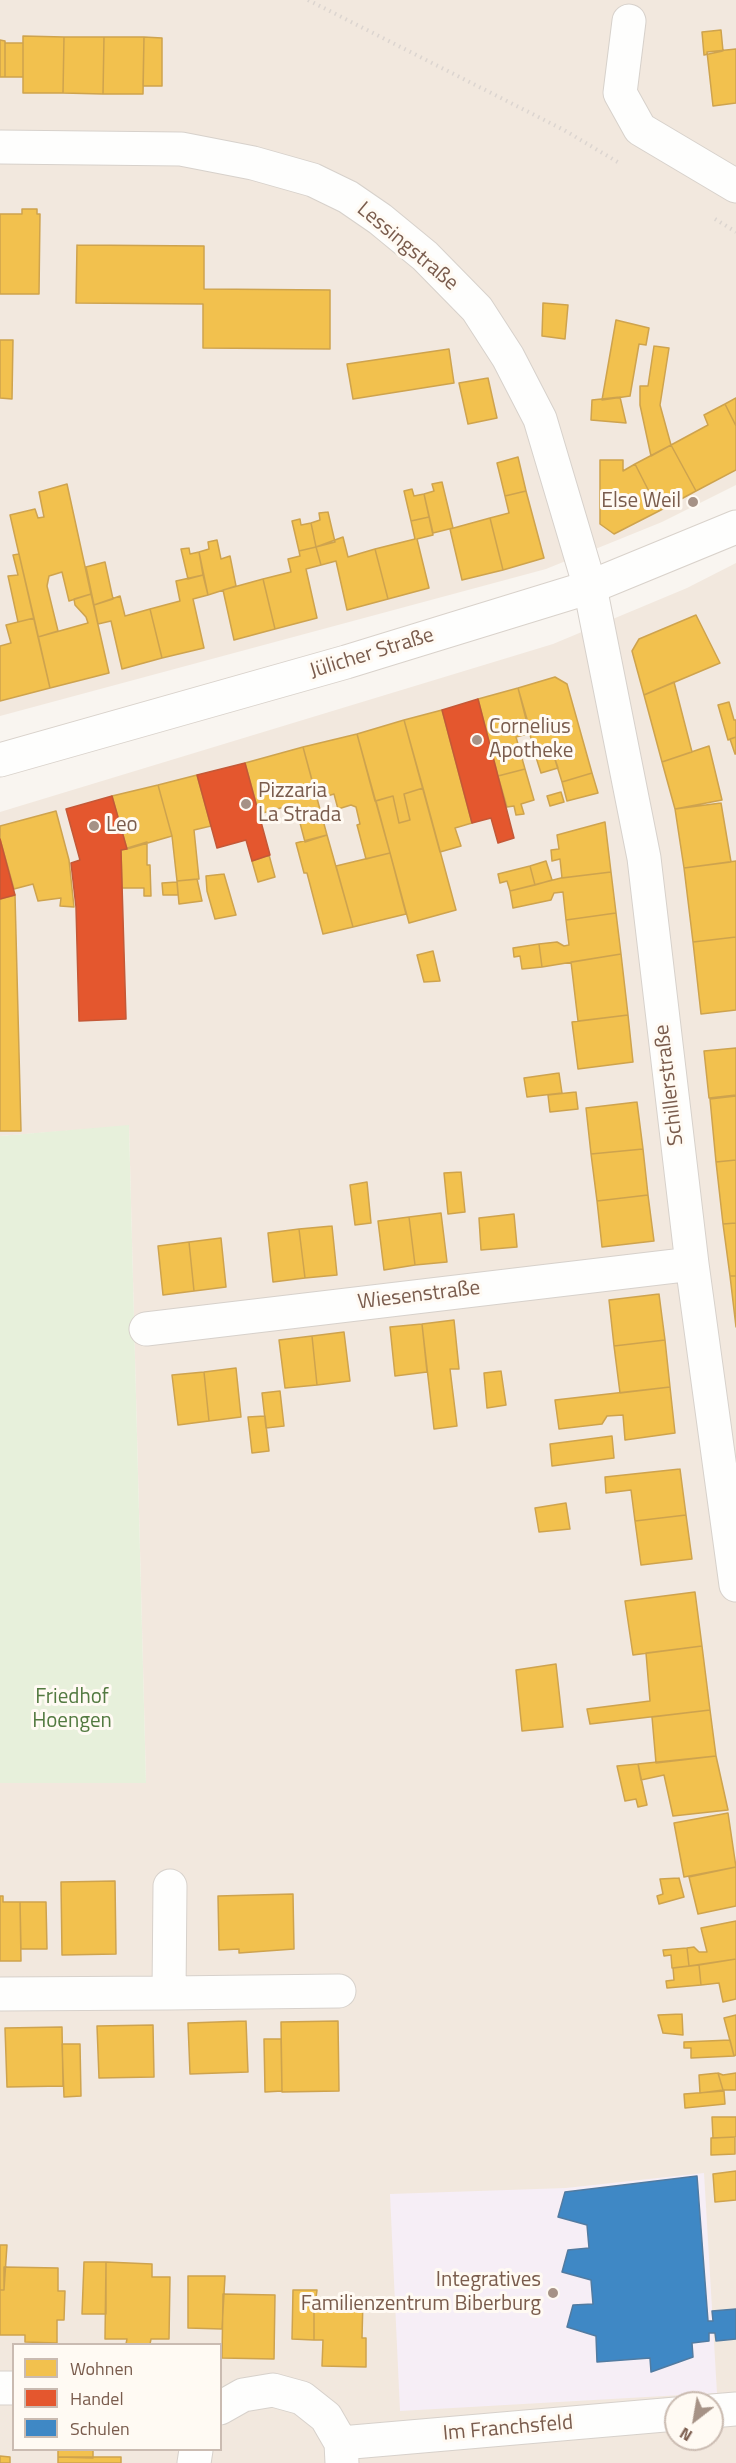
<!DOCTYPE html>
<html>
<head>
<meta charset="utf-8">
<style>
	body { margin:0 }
	#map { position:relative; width:736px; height:2463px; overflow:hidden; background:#f9f5f0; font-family:"Titillium Web",sans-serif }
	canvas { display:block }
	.legend { position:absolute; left:12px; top:2343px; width:210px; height:108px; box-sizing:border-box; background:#fffaf3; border:2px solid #cabbb1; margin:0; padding:8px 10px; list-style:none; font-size:18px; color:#7a5c4d }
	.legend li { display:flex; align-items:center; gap:12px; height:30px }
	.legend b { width:30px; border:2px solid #cabbb1 }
	.north { position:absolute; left:664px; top:2391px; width:60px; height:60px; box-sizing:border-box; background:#fffaf3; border:2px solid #cabbb1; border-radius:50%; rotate:211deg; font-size:16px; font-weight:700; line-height:24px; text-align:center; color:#7a5c4d }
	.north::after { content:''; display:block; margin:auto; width:21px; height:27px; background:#a69286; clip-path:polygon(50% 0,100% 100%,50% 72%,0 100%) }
</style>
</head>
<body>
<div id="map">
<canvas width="736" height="2463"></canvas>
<ul class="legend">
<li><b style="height:16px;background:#f2c14e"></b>Wohnen</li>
<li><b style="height:16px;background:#e4572e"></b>Handel</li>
<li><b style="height:16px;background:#3f88c5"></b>Schulen</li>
</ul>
<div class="north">N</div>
</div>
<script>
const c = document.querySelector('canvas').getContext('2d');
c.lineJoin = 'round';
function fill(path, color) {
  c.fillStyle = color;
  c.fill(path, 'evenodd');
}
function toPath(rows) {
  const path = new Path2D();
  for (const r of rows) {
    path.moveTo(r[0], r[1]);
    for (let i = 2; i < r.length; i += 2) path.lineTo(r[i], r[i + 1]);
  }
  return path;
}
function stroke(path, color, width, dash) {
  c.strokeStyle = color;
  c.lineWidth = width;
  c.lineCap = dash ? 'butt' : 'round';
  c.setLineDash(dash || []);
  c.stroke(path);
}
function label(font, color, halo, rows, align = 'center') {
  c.font = font + ' "Titillium Web",sans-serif';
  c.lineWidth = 6;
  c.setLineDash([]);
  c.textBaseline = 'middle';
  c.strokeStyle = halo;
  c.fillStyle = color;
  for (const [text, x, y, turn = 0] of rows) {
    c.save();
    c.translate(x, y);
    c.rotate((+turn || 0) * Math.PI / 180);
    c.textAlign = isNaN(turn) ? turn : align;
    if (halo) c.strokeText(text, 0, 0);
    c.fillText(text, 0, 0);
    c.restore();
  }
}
fill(toPath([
	[0,0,736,0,736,485,662,522,546,569,0,716],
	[736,563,736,2463,0,2463,0,1783,146,1782,129,1126,0,1136,0,812,553,644,687,588],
	[14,2344,220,2344,220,2450,14,2450],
	[676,2403,712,2403,712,2439,676,2439]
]), '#f2e8de');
fill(toPath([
	[704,2173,717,2393,400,2411,390,2194,566,2188]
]), '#f6eef6');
fill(toPath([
	[129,1125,146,1783,0,1783,0,1136]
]), '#e7f0db');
const homes = toPath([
	[721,30,723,51,704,55,702,32,721,30],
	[23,36,64,37,63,93,23,93,23,36],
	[64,37,104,37,103,94,63,93,64,37],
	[104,37,144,37,143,94,103,94,104,37],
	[144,37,162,38,162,86,143,86,144,37],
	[0,40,5,41,5,77,0,77,0,40],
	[5,43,23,43,23,77,5,77,5,43],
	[736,49,736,103,713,106,707,52,736,49],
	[22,209,37,209,37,214,40,214,39,294,0,294,0,214,22,214,22,209],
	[77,245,204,246,204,289,330,290,330,349,203,348,203,304,76,303,77,245],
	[543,303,568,305,565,339,542,336,543,303],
	[616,320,649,328,646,345,639,344,630,396,602,400,616,320],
	[0,340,13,340,12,399,0,398,0,340],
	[654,346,669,348,660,405,671,445,651,456,640,405,640,386,648,386,654,346],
	[449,349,454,383,353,399,347,364,449,349],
	[488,378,497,418,468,424,459,383,488,378],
	[620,397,626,423,591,420,592,400,620,397],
	[736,398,736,426,725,404,736,398],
	[725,404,736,426,736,470,696,491,671,445,708,425,704,415,725,404],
	[671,445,696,491,659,511,635,464,671,445],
	[518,457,526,491,505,496,497,463,518,457],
	[600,460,623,460,623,471,635,464,659,511,614,534,600,524,600,460],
	[442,482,453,528,433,533,424,494,434,491,432,484,442,482],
	[67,484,91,594,69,601,62,572,49,576,47,586,58,631,38,637,10,515,35,509,38,518,44,517,39,492,67,484],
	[412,489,414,496,424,494,429,517,411,521,404,491,412,489],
	[526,491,544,558,503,570,490,518,509,513,505,496,526,491],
	[328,512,335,542,316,547,311,523,320,520,319,513,328,512],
	[429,517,433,535,417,539,429,588,388,599,375,549,415,539,411,521,429,517],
	[490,518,503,570,462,580,450,529,490,518],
	[300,519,301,525,311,523,316,547,299,551,292,521,300,519],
	[343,537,348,557,375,549,388,599,347,610,336,561,321,565,316,547,343,537],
	[217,540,221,559,230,556,236,586,208,595,199,552,209,549,208,542,217,540],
	[316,547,321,565,306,569,317,618,275,629,263,579,291,572,288,559,300,556,299,551,316,547],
	[189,548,190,554,199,552,203,575,188,579,181,549,189,548],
	[19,554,34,618,18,622,8,576,18,575,13,555,19,554],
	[105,562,113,599,94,605,86,567,105,562],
	[203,575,208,595,193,599,204,648,162,658,150,609,180,601,176,581,203,575],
	[263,579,275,629,234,640,223,590,263,579],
	[91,594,109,673,50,688,38,637,88,623,86,617,75,605,74,599,91,594],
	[120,596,125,616,150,609,162,658,122,669,111,621,98,624,94,605,120,596],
	[696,615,720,663,644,695,632,651,639,639,696,615],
	[34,618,50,688,0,701,0,646,11,643,6,625,34,618],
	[555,677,567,684,592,773,562,782,552,750,535,754,518,688,555,677],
	[674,682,692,752,662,762,644,695,674,682],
	[518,688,531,733,516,737,525,769,498,776,478,699,518,688],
	[729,702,734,720,736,720,736,737,728,740,718,705,729,702],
	[442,710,472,823,455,828,461,846,440,852,404,720,442,710],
	[404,720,423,788,404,794,410,820,399,823,393,796,375,801,357,734,404,720],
	[357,734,390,853,366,859,357,825,360,824,356,807,351,805,338,809,334,794,317,799,303,747,357,734],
	[736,737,736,754,735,754,730,739,736,737],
	[709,746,722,800,675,809,662,762,709,746],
	[303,747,327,835,305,842,295,804,259,814,245,763,303,747],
	[552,750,558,768,541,773,535,754,552,750],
	[525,769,534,800,521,804,524,814,516,815,514,806,507,807,498,776,525,769],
	[592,773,598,793,567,801,562,782,592,773],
	[197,775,211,826,194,830,199,879,177,881,172,836,158,785,197,775],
	[158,785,172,836,127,849,112,796,158,785],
	[423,788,456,910,409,923,376,801,393,796,399,823,410,820,404,794,423,788],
	[561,792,564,802,550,806,547,796,561,792],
	[721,803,731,862,684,868,675,809,721,803],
	[56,811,69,860,74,907,60,906,61,898,38,901,33,884,14,889,0,839,0,826,56,811],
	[605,822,611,872,562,878,560,859,552,861,551,850,559,849,557,835,605,822],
	[327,835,353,927,323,934,307,873,304,873,296,843,327,835],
	[147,842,147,865,150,865,151,896,144,896,144,888,122,888,121,850,147,842],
	[390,853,406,914,353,927,336,866,390,853],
	[269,855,275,877,258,882,252,861,269,855],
	[546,861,552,880,535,885,530,866,546,861],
	[736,861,736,937,693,942,684,868,736,861],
	[530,866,535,885,510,891,507,881,500,883,498,874,530,866],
	[611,872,616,913,566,920,563,892,554,893,551,900,513,908,510,891,561,878,611,872],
	[224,874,236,915,215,919,207,891,206,876,224,874],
	[197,879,202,901,179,904,177,881,197,879],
	[177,882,178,895,163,895,162,883,177,882],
	[15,895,21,1131,0,1131,0,899,15,895],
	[616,913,621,954,542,967,539,944,557,942,564,946,569,945,566,920,616,913],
	[736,937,736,1010,701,1014,693,942,736,937],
	[539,944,542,967,522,969,520,956,514,957,513,948,539,944],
	[433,951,440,981,424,982,417,955,433,951],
	[621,954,628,1015,578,1021,571,962,621,954],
	[628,1015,633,1062,578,1069,572,1022,628,1015],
	[736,1048,736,1095,709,1098,704,1051,736,1048],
	[559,1073,562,1093,527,1097,524,1078,559,1073],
	[576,1092,578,1109,550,1112,548,1095,576,1092],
	[736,1096,736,1160,716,1162,710,1099,736,1096],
	[637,1102,643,1149,591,1154,586,1108,637,1102],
	[643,1149,648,1195,597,1201,591,1154,643,1149],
	[736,1160,736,1223,723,1224,716,1162,736,1160],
	[461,1172,465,1212,448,1214,444,1173,461,1172],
	[367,1182,371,1223,355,1225,350,1185,367,1182],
	[648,1195,654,1241,602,1247,597,1201,648,1195],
	[441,1213,447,1262,415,1265,409,1217,441,1213],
	[514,1214,517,1247,481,1250,479,1218,514,1214],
	[409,1217,415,1265,384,1270,378,1221,409,1217],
	[736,1223,736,1276,730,1276,723,1224,736,1223],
	[332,1226,337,1275,305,1278,299,1229,332,1226],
	[299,1229,305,1278,273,1282,268,1233,299,1229],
	[221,1238,226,1287,194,1291,189,1242,221,1238],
	[189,1242,194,1291,163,1295,158,1246,189,1242],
	[730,1276,736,1276,736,1327,730,1276],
	[659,1294,665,1340,614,1346,609,1300,659,1294],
	[454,1320,459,1369,450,1369,457,1426,434,1429,422,1324,454,1320],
	[422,1324,427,1372,395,1376,390,1327,422,1324],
	[344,1332,350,1381,317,1385,312,1336,344,1332],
	[312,1336,317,1385,285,1388,279,1340,312,1336],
	[665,1340,670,1387,620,1393,614,1346,665,1340],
	[236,1368,241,1417,209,1421,204,1372,236,1368],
	[501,1371,506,1405,487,1408,484,1373,501,1371],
	[204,1372,209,1421,178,1425,172,1375,204,1372],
	[670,1387,675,1433,625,1440,623,1415,607,1416,602,1424,559,1429,555,1400,670,1387],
	[280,1391,284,1426,266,1428,262,1393,280,1391],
	[265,1416,269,1451,252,1453,248,1417,265,1416],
	[612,1436,614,1458,552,1466,550,1444,612,1436],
	[680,1469,686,1515,635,1521,631,1490,606,1493,605,1477,680,1469],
	[566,1503,570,1529,539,1532,535,1508,566,1503],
	[686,1515,692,1559,641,1565,635,1521,686,1515],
	[695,1592,702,1646,633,1655,625,1601,695,1592],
	[702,1646,710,1710,590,1724,587,1709,650,1701,646,1653,702,1646],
	[556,1664,563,1727,522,1731,516,1670,556,1664],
	[710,1710,716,1756,656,1763,652,1717,710,1710],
	[716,1756,728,1810,673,1816,664,1775,641,1780,638,1764,716,1756],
	[638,1764,647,1805,638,1807,636,1799,625,1801,617,1766,638,1764],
	[728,1813,736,1867,684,1877,674,1823,728,1813],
	[736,1867,736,1906,698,1914,689,1877,736,1867],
	[679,1878,684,1897,659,1904,657,1896,663,1894,660,1879,679,1878],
	[115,1881,116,1954,62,1955,61,1882,115,1881],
	[293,1894,294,1949,239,1953,239,1949,219,1950,218,1896,293,1894],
	[0,1896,3,1896,3,1902,20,1902,21,1961,0,1961,0,1896],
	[20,1902,46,1902,47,1949,21,1949,20,1902],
	[736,1921,736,1959,689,1966,687,1948,694,1947,699,1952,707,1952,701,1928,736,1921],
	[687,1948,689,1966,672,1968,671,1955,664,1956,663,1950,687,1948],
	[736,1959,736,1999,723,2002,719,1983,701,1985,699,1965,736,1959],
	[699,1965,701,1985,667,1988,666,1981,674,1980,673,1968,699,1965],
	[682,2014,683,2035,663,2033,658,2015,682,2014],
	[736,2015,736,2055,734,2056,724,2018,736,2015],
	[246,2021,248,2072,190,2074,188,2023,246,2021],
	[338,2021,339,2091,282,2092,281,2022,338,2021],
	[153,2025,154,2077,99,2078,97,2026,153,2025],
	[62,2027,63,2086,7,2087,5,2028,62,2027],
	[264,2039,281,2039,282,2091,265,2092,264,2039],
	[730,2040,734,2056,691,2058,691,2048,684,2048,684,2042,730,2040],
	[62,2044,80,2044,81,2096,64,2097,62,2044],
	[718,2073,723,2075,736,2073,736,2090,723,2090,718,2073],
	[718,2073,723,2090,700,2093,699,2075,718,2073],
	[724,2091,725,2104,685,2108,684,2094,724,2091],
	[712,2117,736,2117,736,2137,713,2138,712,2117],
	[735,2137,735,2154,711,2155,711,2138,735,2137],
	[736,2171,736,2200,715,2202,713,2174,736,2171],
	[0,2245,7,2245,4,2290,0,2290,0,2245],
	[84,2262,106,2262,106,2314,82,2314,84,2262],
	[106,2262,152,2264,152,2277,170,2277,169,2339,151,2339,150,2344,126,2344,127,2339,105,2339,106,2262],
	[4,2267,58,2268,58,2291,65,2291,64,2320,57,2320,57,2343,25,2342,25,2335,0,2335,0,2290,4,2290,4,2267],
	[188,2276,225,2276,222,2329,188,2328,188,2276],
	[293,2290,317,2290,316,2298,314,2299,314,2340,292,2339,293,2290],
	[223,2294,275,2295,274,2359,222,2358,223,2294],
	[314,2299,363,2299,362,2338,366,2338,366,2367,322,2366,323,2340,314,2340,314,2299],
	[58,2450,93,2450,93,2458,58,2457,58,2450],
	[0,2456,10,2457,10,2463,0,2463,0,2456],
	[58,2457,121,2457,121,2463,58,2463,58,2457]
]);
fill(homes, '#f2c14e');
stroke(homes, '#cea34e', 1.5);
const shops = toPath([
	[478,699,514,838,498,843,491,818,472,823,442,710,478,699],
	[245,763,270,855,252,861,246,840,217,848,197,775,245,763],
	[112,796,127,849,121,850,126,1019,79,1021,76,907,71,863,80,860,66,809,112,796],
	[0,839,15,895,0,899,0,839]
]);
fill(shops, '#e4572e');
stroke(shops, '#c45837', 1.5);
const schools = toPath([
	[697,2176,708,2321,713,2321,712,2311,736,2309,736,2339,716,2341,715,2333,709,2333,709,2341,692,2343,693,2357,651,2372,650,2358,597,2362,596,2336,567,2327,573,2305,593,2304,591,2280,562,2272,568,2250,589,2248,587,2225,558,2217,565,2192,697,2176]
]);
fill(schools, '#3f88c5');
stroke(schools, '#517ba1', 1.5);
const minor = toPath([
	[629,21,620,93,640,129,736,186],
	[0,147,181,149,253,163,313,180,348,197,380,219,425,256,477,309,508,357,540,419,590,587,644,858,692,1264,736,1585],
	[146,1329,692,1264],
	[170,1886,169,1993,339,1991],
	[0,1994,169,1993],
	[0,2388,14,2388],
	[220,2408,243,2395,273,2390,302,2398,326,2417,341,2443,342,2463],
	[712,2411,736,2409],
	[341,2443,676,2414],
	[194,2463,196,2450]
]);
const secondary = toPath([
	[0,760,346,662,590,587,736,527]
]);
stroke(minor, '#d7d1cb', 35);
stroke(secondary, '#d9d2cb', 35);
stroke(toPath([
	[308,0,564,130,621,164],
	[715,219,736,232]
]), '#dcd5d0', 4, [1.5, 4.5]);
stroke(minor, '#fefefd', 33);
stroke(secondary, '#fefefd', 33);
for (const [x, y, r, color] of [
	[693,502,6,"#a69286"],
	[477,740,6,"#a69286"],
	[246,804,6,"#a69286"],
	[94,826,6,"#a69286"],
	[553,2293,6,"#a69286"]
]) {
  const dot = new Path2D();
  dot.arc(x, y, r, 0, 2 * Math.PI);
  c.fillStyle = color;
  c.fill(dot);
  stroke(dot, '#fffaf3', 2);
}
label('21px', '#7a5c4d', '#fffaf3', [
	["Lessingstraße",407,247,40],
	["Jülicher Straße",372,654,-17],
	["Schillerstraße",670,1085,-97],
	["Wiesenstraße",419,1296,-7],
	["Im Franchsfeld",508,2429,-5]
]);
label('21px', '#7a5c4d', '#fffaf3', [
	["Else Weil",681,502,"right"],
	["Cornelius",489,728],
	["Apotheke",489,752],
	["Pizzaria",258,792],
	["La Strada",258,816],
	["Leo",106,826],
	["Integratives",541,2281,"right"],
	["Familienzentrum Biberburg",541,2305,"right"]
], 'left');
label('21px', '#537a41', '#fffaf3', [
	["Friedhof",72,1698],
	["Hoengen",72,1722]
]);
</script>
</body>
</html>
